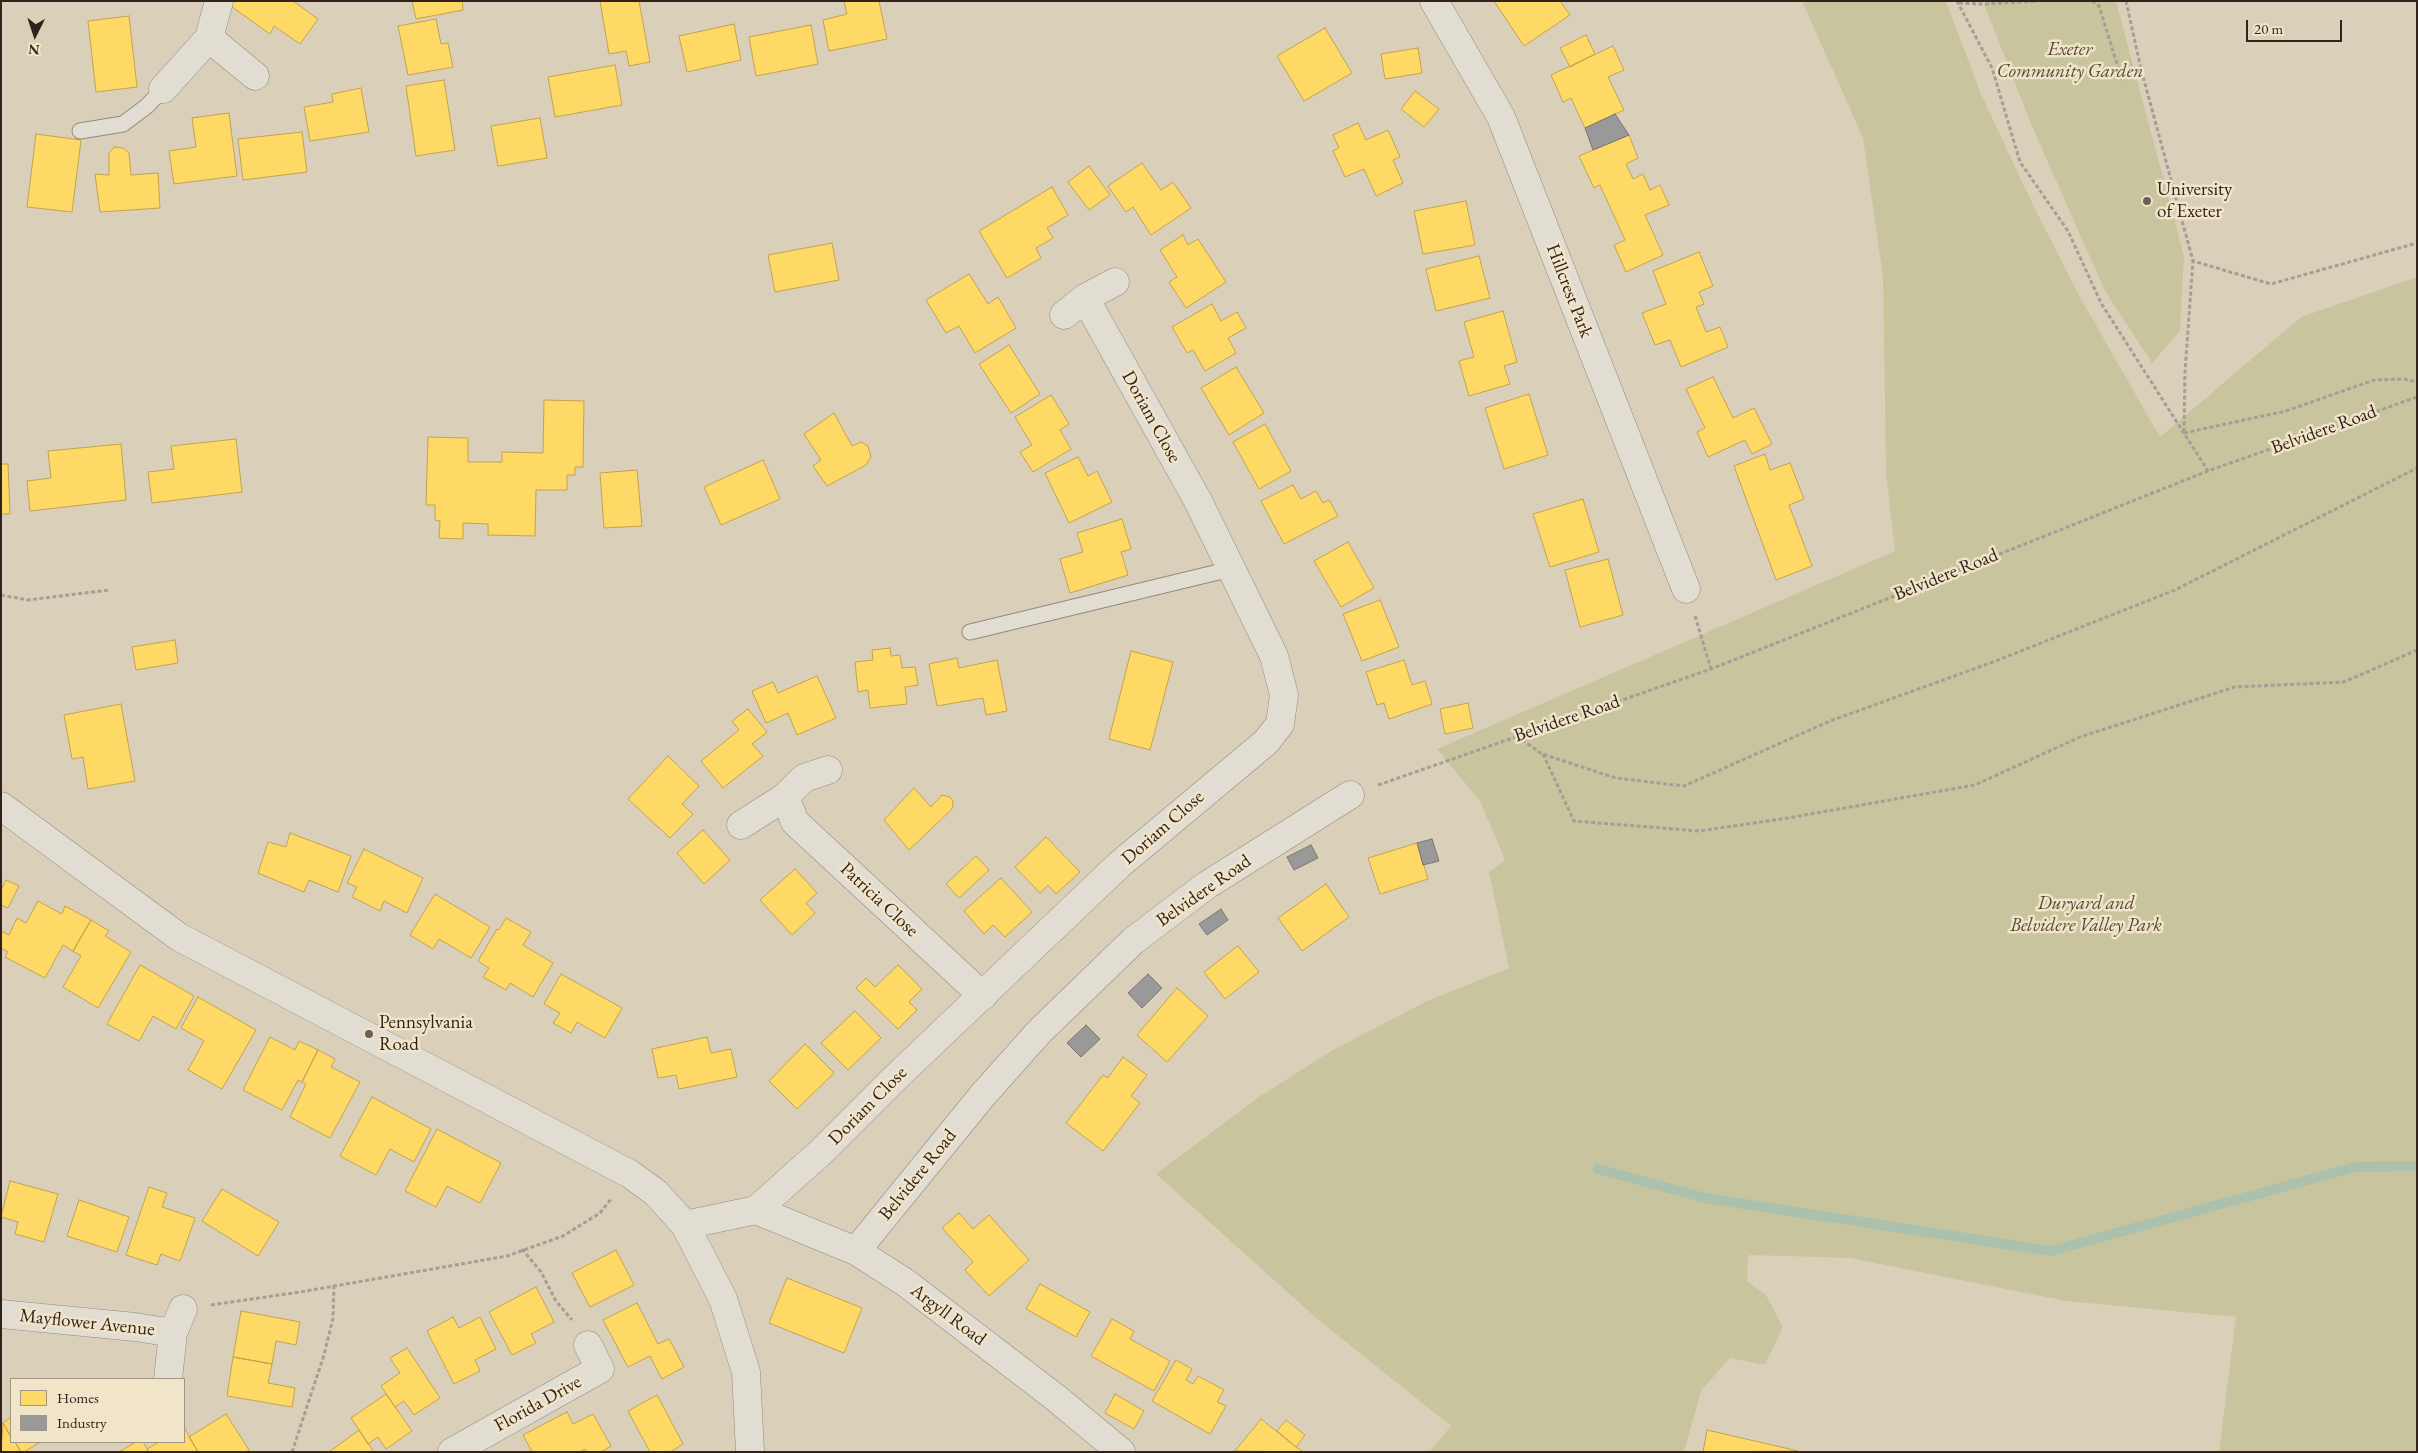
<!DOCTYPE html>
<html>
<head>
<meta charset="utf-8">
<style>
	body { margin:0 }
	#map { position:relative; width:2418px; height:1453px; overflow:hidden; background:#dad0ba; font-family:"EB Garamond",serif }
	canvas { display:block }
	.frame { position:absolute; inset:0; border:2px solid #33221c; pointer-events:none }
	.legend { position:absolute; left:10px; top:1378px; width:175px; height:65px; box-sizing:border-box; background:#f0e4c9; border:1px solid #a49684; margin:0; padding:6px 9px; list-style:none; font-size:15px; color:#33221c }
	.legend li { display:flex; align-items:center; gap:10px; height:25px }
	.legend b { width:25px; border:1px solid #a49684 }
	.north { position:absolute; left:10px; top:10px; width:50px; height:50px; -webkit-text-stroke:4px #f0e4c9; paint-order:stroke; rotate:184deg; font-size:14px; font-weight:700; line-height:20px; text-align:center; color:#33221c }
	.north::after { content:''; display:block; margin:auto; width:18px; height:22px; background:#33221c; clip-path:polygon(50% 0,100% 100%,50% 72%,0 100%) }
	.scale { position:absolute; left:2246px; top:20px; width:96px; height:22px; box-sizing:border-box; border:2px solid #33221c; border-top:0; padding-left:6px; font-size:15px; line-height:18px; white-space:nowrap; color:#33221c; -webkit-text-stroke:4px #f0e4c9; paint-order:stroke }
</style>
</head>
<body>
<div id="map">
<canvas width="2418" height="1453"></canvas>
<div class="frame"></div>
<ul class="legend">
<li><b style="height:14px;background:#ffd966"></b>Homes</li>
<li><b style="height:14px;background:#999"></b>Industry</li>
</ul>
<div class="north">N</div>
<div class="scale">20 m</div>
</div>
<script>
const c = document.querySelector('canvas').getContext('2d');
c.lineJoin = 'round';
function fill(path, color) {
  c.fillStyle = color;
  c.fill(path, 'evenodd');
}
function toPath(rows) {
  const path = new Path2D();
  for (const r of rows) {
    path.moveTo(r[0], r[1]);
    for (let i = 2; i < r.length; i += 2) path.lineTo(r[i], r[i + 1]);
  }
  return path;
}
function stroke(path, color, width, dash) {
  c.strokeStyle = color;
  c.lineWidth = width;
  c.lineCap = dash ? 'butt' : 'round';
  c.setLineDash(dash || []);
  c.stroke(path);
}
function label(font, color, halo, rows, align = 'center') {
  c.font = font + ' "EB Garamond",serif';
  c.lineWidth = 5;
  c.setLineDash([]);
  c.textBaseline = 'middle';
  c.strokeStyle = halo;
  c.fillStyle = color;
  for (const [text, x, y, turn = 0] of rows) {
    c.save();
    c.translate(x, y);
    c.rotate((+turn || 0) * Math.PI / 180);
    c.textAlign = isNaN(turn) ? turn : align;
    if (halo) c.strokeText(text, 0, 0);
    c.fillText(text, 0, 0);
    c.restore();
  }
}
fill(toPath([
	[1802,1,1946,1,1981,94,2034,207,2080,297,2160,437,2301,317,2417,277,2417,1452,2219,1452,2236,1317,2066,1301,1850,1258,1750,1255,1748,1257,1747,1281,1766,1295,1783,1327,1765,1365,1730,1358,1701,1391,1684,1452,1429,1452,1451,1426,1315,1317,1156,1174,1259,1097,1331,1051,1427,1001,1509,968,1489,872,1505,860,1480,801,1437,749,1895,551,1886,472,1883,277,1863,138],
	[1989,1,2116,1,2184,256,2180,331,2152,363,2105,291,2031,124,1984,4]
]), '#c8c59e');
const homes = toPath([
	[230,1,293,1,318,19,300,44,274,26,270,34,228,4,230,1],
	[412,1,462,1,463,10,416,19,412,1],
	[600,1,639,1,650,62,629,66,626,51,609,54,600,1],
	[844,1,879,1,887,39,829,51,823,20,847,14,844,1],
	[1494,1,1560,1,1570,15,1524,46,1494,1],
	[129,16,137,87,96,92,88,21,129,16],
	[436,19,441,44,448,43,453,67,408,75,398,26,436,19],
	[734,24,741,60,687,72,679,36,734,24],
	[811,25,818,64,756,76,749,37,811,25],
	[1325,28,1352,73,1304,101,1277,56,1325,28],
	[1586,35,1595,54,1570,67,1560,48,1586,35],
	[1613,46,1624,70,1608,77,1624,110,1585,128,1571,98,1563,102,1551,75,1613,46],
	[1418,48,1422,73,1385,79,1381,54,1418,48],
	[615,65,622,105,555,117,548,77,615,65],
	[444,80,455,150,416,156,406,86,444,80],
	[361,88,369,132,310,141,304,107,333,102,332,94,361,88],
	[1415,91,1439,109,1424,127,1401,109,1415,91],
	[229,113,237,176,174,184,169,151,196,147,192,118,229,113],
	[540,118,547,158,498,166,491,126,540,118],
	[1358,123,1366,140,1388,130,1400,157,1393,160,1403,183,1376,196,1364,169,1345,177,1333,151,1339,148,1333,135,1358,123],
	[302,132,307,172,243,180,238,139,302,132],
	[36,134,81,140,72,212,27,207,36,134],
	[1629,135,1638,158,1626,164,1633,179,1643,174,1650,190,1660,185,1669,205,1645,215,1663,255,1626,272,1614,245,1625,240,1600,185,1594,188,1579,156,1629,135],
	[114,147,123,148,129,153,131,175,158,173,160,208,100,212,95,174,109,175,109,153,114,147],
	[1142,163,1161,190,1173,182,1191,208,1151,235,1133,207,1126,212,1108,186,1142,163],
	[1089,166,1110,195,1089,210,1068,182,1089,166],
	[1052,187,1068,215,1047,228,1053,238,1036,248,1041,258,1007,278,979,231,1052,187],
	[1466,201,1475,245,1423,254,1414,211,1466,201],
	[1183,235,1188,245,1198,239,1226,282,1186,308,1169,282,1177,277,1160,250,1183,235],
	[832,243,839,280,775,292,768,255,832,243],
	[1699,252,1713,286,1699,292,1704,304,1696,307,1706,332,1720,327,1728,347,1681,367,1670,340,1655,345,1642,313,1666,304,1653,271,1699,252],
	[1479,256,1490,298,1436,311,1426,269,1479,256],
	[969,274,988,304,998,297,1016,328,975,353,959,326,946,333,926,300,969,274],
	[1212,304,1221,321,1237,312,1246,328,1228,338,1236,353,1205,371,1193,350,1187,353,1172,327,1212,304],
	[1503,311,1517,362,1504,366,1510,384,1469,396,1459,361,1474,357,1464,322,1503,311],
	[1009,345,1040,394,1011,413,979,364,1009,345],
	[1236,367,1264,413,1229,435,1201,388,1236,367],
	[1713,377,1733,418,1754,408,1772,444,1752,454,1745,440,1708,457,1697,432,1705,428,1686,389,1713,377],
	[1529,394,1548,455,1504,469,1485,408,1529,394],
	[1051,395,1069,424,1060,430,1071,449,1033,472,1020,452,1032,445,1015,417,1051,395],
	[544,400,584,401,583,467,575,467,575,475,567,475,567,490,536,490,535,536,488,535,488,524,463,523,463,539,439,538,440,521,435,520,435,505,426,505,428,437,468,438,468,462,502,462,502,452,543,453,544,400],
	[834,413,852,446,861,442,868,446,871,457,866,465,827,486,813,466,821,460,804,434,834,413],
	[1265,424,1291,471,1259,489,1233,442,1265,424],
	[236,439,242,492,152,503,148,472,174,469,171,446,236,439],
	[121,444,126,500,30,511,27,481,51,478,48,451,121,444],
	[1765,454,1770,470,1790,463,1804,499,1789,505,1812,566,1776,580,1734,466,1765,454],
	[1078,457,1088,476,1097,471,1112,502,1069,523,1045,473,1078,457],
	[763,460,780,499,721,525,704,487,763,460],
	[1,464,8,464,10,514,1,514,1,464],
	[637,470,642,526,604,528,600,473,637,470],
	[1293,485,1301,499,1316,491,1323,503,1329,500,1338,516,1284,544,1261,501,1293,485],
	[1583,499,1599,552,1550,567,1533,514,1583,499],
	[1122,519,1131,549,1121,552,1128,575,1070,593,1060,559,1083,552,1077,533,1122,519],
	[1348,542,1374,588,1341,607,1314,561,1348,542],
	[1608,559,1623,615,1580,627,1565,570,1608,559],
	[1380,600,1399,647,1362,661,1343,614,1380,600],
	[175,640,178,663,136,670,132,647,175,640],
	[890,648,891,656,900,655,902,668,915,667,918,685,905,687,907,704,870,708,868,690,858,692,855,662,873,660,872,650,890,648],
	[1131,651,1173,662,1150,750,1109,739,1131,651],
	[957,658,959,668,997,660,1007,711,986,715,983,698,937,706,929,664,957,658],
	[1404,660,1412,685,1425,681,1432,704,1389,719,1384,703,1377,705,1366,672,1404,660],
	[817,676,836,718,797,735,788,713,766,723,752,691,773,682,778,693,817,676],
	[1468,703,1473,728,1445,734,1440,709,1468,703],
	[121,704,135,781,88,789,83,757,72,759,64,715,121,704],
	[748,709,767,732,752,744,763,756,723,788,701,761,739,730,732,721,748,709],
	[668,756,699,786,682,804,693,814,670,838,628,799,668,756],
	[914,788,931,807,942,795,950,797,953,801,952,809,909,850,884,820,914,788],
	[703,830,730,860,704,884,677,853,703,830],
	[290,833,351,856,338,892,309,880,304,892,258,873,268,842,286,847,290,833],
	[1046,837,1080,872,1056,894,1048,885,1040,893,1015,867,1046,837],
	[1417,843,1428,879,1380,894,1368,858,1417,843],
	[364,849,423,878,407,913,384,901,380,911,352,897,357,887,347,883,364,849],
	[976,856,989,870,959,898,946,884,976,856],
	[795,869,817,893,806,903,815,913,792,935,760,900,795,869],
	[1001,878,1032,912,1005,937,993,925,984,934,964,911,1001,878],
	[6,880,19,886,8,908,1,905,1,890,6,880],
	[1326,884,1349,917,1302,951,1278,918,1326,884],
	[435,894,490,927,471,958,439,939,433,949,410,935,435,894],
	[38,901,62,914,65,906,91,920,73,951,63,945,45,978,5,957,8,952,1,948,1,931,9,935,17,918,26,923,38,901],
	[506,918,531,932,523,945,553,963,533,997,510,983,506,990,483,977,489,968,478,961,497,929,499,930,506,918],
	[91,920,109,931,105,936,131,952,98,1008,63,987,81,956,73,951,91,920],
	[1238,946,1259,972,1225,999,1204,972,1238,946],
	[140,965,194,996,176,1029,153,1016,139,1041,107,1024,140,965],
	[898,965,922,989,909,1002,917,1010,898,1029,856,988,866,978,875,987,898,965],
	[561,974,622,1008,605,1038,577,1022,571,1033,553,1023,560,1013,544,1004,561,974],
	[1177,988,1208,1016,1167,1062,1137,1035,1177,988],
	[198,997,256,1030,222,1089,188,1070,204,1041,181,1028,198,997],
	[855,1011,881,1038,848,1070,821,1043,855,1011],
	[270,1037,295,1050,299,1041,318,1050,302,1082,298,1080,282,1110,243,1090,270,1037],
	[707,1037,711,1053,731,1049,737,1077,679,1089,676,1075,658,1078,652,1049,707,1037],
	[805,1044,834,1073,797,1109,769,1081,805,1044],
	[318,1050,335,1059,331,1067,360,1082,330,1138,290,1117,306,1084,302,1082,318,1050],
	[1123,1057,1147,1075,1131,1096,1140,1103,1103,1151,1066,1123,1103,1075,1108,1078,1123,1057],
	[372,1097,431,1129,414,1162,390,1149,376,1175,340,1156,372,1097],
	[437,1129,501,1163,480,1203,447,1186,436,1207,405,1191,437,1129],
	[10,1181,58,1194,44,1242,15,1234,18,1222,1,1217,10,1181],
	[149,1187,167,1193,162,1207,195,1218,180,1261,161,1254,157,1265,126,1255,149,1187],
	[222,1189,279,1222,258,1256,202,1221,222,1189],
	[79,1200,129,1217,117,1252,67,1236,79,1200],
	[959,1213,973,1229,989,1215,1029,1260,989,1296,965,1270,973,1262,942,1228,959,1213],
	[616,1250,634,1285,590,1307,572,1273,616,1250],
	[787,1278,862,1308,844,1353,769,1323,787,1278],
	[1040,1284,1090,1312,1076,1337,1026,1309,1040,1284],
	[536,1287,554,1322,531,1334,536,1343,512,1355,489,1312,536,1287],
	[637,1303,658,1344,669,1339,684,1367,662,1379,650,1356,628,1367,603,1320,637,1303],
	[241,1311,300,1322,296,1345,276,1341,272,1364,233,1357,241,1311],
	[453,1317,459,1328,480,1317,496,1349,475,1360,480,1371,454,1384,427,1331,453,1317],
	[1112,1319,1134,1331,1130,1339,1170,1361,1154,1391,1091,1356,1112,1319],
	[407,1348,440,1398,414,1415,404,1401,395,1407,381,1386,400,1373,390,1358,407,1348],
	[233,1357,272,1364,268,1383,295,1388,292,1407,227,1396,233,1357],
	[1176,1360,1192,1369,1186,1380,1193,1384,1198,1376,1224,1390,1217,1402,1226,1406,1210,1434,1152,1401,1176,1360],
	[386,1394,412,1431,386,1449,378,1437,368,1444,351,1418,386,1394],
	[1115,1394,1144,1411,1134,1429,1105,1413,1115,1394],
	[657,1395,683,1444,670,1452,650,1452,628,1411,657,1395],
	[567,1412,573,1424,593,1414,611,1446,601,1452,587,1452,585,1449,580,1452,532,1452,523,1435,567,1412],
	[226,1414,249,1450,246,1452,198,1452,189,1437,226,1414],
	[11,1417,11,1437,3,1423,11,1417],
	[1261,1419,1296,1447,1303,1452,1235,1451,1261,1419],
	[1286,1420,1305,1435,1296,1447,1277,1431,1286,1420],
	[3,1423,11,1437,11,1442,15,1442,21,1452,1,1452,3,1423],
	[184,1427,198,1452,149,1452,147,1449,159,1442,184,1442,184,1427],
	[359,1430,374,1452,329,1452,359,1430],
	[1707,1430,1798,1451,1703,1452,1707,1430],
	[15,1442,40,1442,24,1452,21,1452,15,1442],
	[136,1442,143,1442,149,1452,119,1452,136,1442]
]);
fill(homes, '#ffd966');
stroke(homes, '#c2a250', 1);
const industry = toPath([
	[1615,114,1629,135,1593,150,1585,128,1615,114],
	[1432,839,1439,861,1423,865,1417,843,1432,839],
	[1311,845,1318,858,1294,870,1287,857,1311,845],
	[1221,909,1228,920,1207,935,1199,924,1221,909],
	[1148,974,1162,988,1142,1008,1128,993,1148,974],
	[1086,1025,1100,1039,1081,1057,1067,1043,1086,1025]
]);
fill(industry, '#999');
stroke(industry, '#7a7574', 1);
stroke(toPath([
	[1598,1169,1705,1198,2051,1251,2355,1167,2417,1166]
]), '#abc0ad', 10);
const service = toPath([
	[80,131,123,124,147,106,163,89],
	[970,632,1231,569]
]);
const minor = toPath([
	[1434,1,1501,117,1686,589],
	[209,38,255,76],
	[163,89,209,38,219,1],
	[1064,315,1085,298,1115,282],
	[785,797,795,822,983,996],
	[1,806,179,937,630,1174,656,1193,685,1225,723,1299,746,1372,750,1452],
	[741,825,785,797,804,778,828,770],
	[756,1210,856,1251,906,1283,1056,1398,1121,1452],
	[685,1225,756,1210,820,1153,893,1080,1120,864,1266,742,1280,724,1284,695,1274,656,1198,501,1085,298],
	[856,1251,982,1096,1039,1032,1133,941,1207,885,1350,795],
	[1,1314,135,1327,173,1333],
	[168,1379,173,1333,183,1309],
	[452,1452,600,1369,588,1345]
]);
stroke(service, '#918a7c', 17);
stroke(minor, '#918a7c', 29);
stroke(toPath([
	[1957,1,1992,68,2020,162,2068,231,2101,303,2208,471],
	[2092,1,2099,6,2122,80],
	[2126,1,2141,69,2193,261,2271,284,2417,243],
	[1959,3,1984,4,2038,1],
	[2184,432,2185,371,2193,261],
	[2184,433,2286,411,2374,380,2404,379,2417,382],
	[1,595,28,600,109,590],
	[1695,616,1711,669],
	[1517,736,1542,754,1616,778,1684,786,1830,721,1993,662,2175,590,2417,468],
	[1543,754,1574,821,1699,831,1788,818,1975,785,2080,737,2235,687,2344,682,2417,650],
	[1378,785,1711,669,2208,471,2417,397],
	[522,1249,541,1272,556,1301,572,1320],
	[211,1305,300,1292,507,1256,563,1236,600,1213,611,1199],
	[292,1452,324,1355,333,1318,334,1285]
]), '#a49e95', 3, [4, 2.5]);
stroke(service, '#e2ddd2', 15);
stroke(minor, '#e2ddd2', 28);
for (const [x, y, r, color] of [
	[2147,201,5,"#6d5f53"],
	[369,1034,5,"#6d5f53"]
]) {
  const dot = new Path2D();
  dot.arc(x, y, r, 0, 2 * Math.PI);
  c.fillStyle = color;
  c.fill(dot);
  stroke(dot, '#f0e4c9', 2);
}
label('italic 19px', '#554837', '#f0e4c9', [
	["Exeter",2070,50],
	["Community Garden",2070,72],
	["Duryard and",2086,904],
	["Belvidere Valley Park",2086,926]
]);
label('19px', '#33221c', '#f0e4c9', [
	["University",2157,190],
	["of Exeter",2157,212],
	["Pennsylvania",379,1023],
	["Road",379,1045]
], 'left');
label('19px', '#33221c', '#f0e4c9', [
	["Hillcrest Park",1569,291,69],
	["Doriam Close",1151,417,61],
	["Belvidere Road",2324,430,-20],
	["Belvidere Road",1946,575,-22],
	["Belvidere Road",1567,719,-19],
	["Doriam Close",1163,828,-41],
	["Belvidere Road",1204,891,-35],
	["Patricia Close",879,900,43],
	["Doriam Close",868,1106,-45],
	["Belvidere Road",918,1175,-51],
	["Argyll Road",948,1315,37],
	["Mayflower Avenue",87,1323,6],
	["Florida Drive",538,1404,-29]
]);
</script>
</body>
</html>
